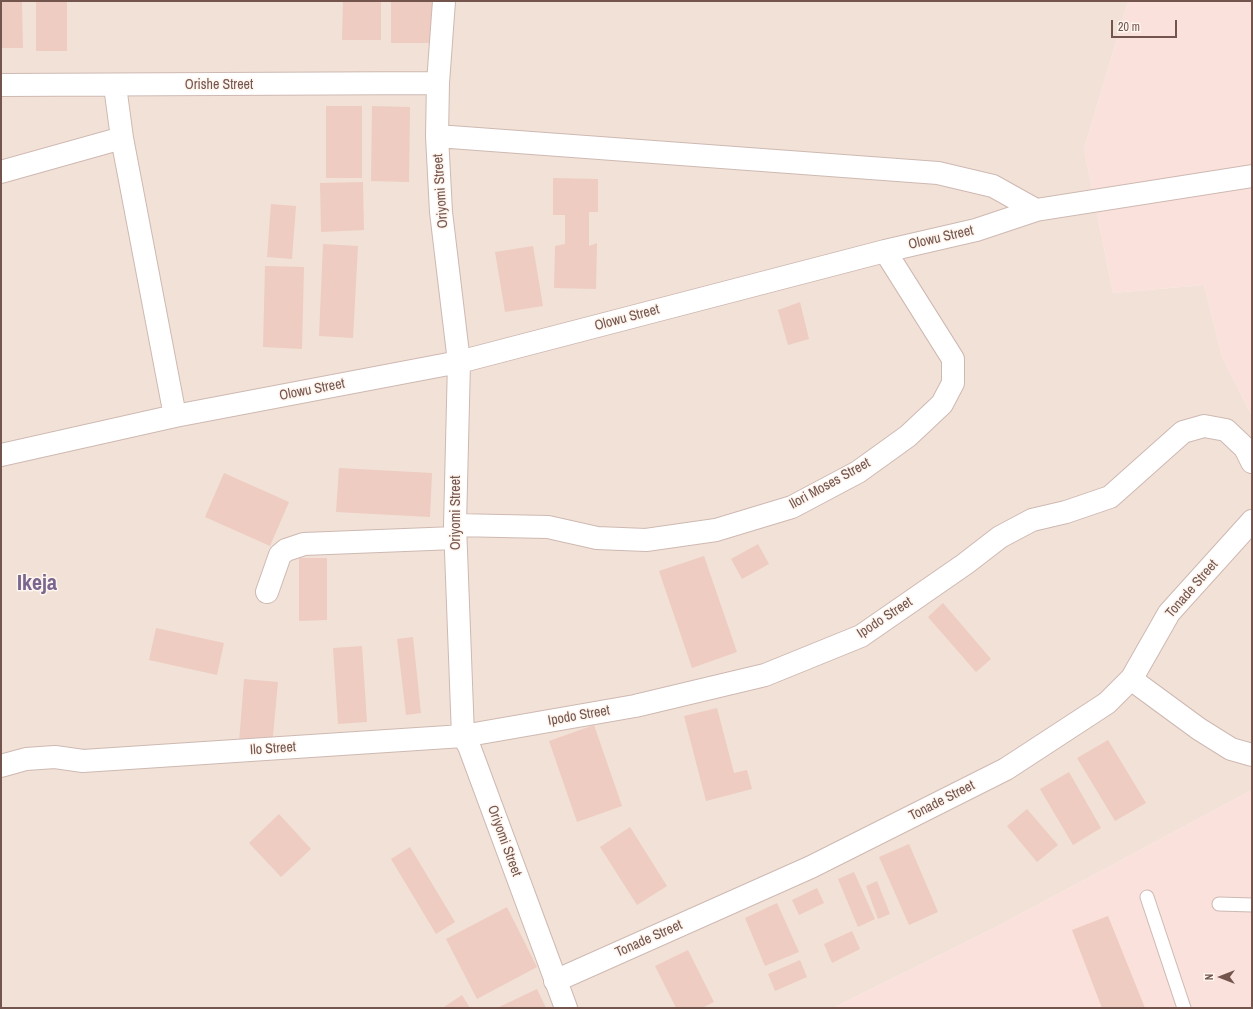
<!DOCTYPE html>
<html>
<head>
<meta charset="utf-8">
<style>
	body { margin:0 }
	#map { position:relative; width:1253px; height:1009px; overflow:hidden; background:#fbf0e8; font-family:"Archivo Narrow",sans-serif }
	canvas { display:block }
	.frame { position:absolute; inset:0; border:2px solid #73554e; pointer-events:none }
	.north { position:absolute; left:1201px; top:957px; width:40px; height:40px; -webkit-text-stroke:3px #fef5ee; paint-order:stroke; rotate:270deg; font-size:11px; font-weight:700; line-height:16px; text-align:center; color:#73554e }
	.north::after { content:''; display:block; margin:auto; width:14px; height:18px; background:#73554e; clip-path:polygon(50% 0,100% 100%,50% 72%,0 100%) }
	.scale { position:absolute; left:1111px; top:20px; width:66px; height:18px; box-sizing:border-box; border:2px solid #73554e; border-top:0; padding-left:5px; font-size:12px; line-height:14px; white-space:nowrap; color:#73554e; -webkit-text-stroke:3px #fef5ee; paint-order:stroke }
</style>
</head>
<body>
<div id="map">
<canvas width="1253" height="1009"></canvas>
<div class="frame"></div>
<div class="north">N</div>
<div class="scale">20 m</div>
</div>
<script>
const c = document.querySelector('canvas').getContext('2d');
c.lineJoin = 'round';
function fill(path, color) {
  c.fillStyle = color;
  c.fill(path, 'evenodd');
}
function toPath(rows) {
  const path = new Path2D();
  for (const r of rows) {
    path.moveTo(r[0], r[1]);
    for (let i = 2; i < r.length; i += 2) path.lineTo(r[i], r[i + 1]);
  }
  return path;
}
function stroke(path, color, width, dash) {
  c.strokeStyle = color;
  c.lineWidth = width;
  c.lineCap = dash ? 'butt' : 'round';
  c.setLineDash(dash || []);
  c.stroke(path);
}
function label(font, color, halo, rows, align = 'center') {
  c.font = font + ' "Archivo Narrow",sans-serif';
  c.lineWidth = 3;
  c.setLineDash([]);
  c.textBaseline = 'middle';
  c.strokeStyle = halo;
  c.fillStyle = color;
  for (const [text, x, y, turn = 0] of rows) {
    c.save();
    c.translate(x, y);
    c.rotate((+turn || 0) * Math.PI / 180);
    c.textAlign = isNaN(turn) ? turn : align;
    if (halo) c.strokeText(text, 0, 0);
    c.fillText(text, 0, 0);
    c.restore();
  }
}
fill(toPath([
	[1,1,1128,1,1084,149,1113,293,1204,285,1222,357,1252,416,1252,790,998,926,833,1008,1,1008]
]), '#f2e1d7');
fill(toPath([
	[1128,1,1252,1,1252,416,1222,357,1204,285,1113,293,1084,149],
	[1252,790,1252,1008,833,1008,998,926]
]), '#fae1dc');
fill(toPath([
	[1,1,22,1,23,48,1,48],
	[36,1,67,1,67,51,36,51],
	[343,1,381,1,381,40,342,40],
	[391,1,432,1,431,43,391,43],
	[326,106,362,106,362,178,326,178],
	[372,106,410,107,409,182,371,181],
	[553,178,598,179,598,212,589,212,589,246,597,243,596,289,554,288,555,246,565,244,565,215,553,215],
	[363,182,364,230,321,232,320,183],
	[271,204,296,206,292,259,267,257],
	[323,244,358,246,353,338,319,336],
	[533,246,543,306,505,312,495,252],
	[265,266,304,267,302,349,263,347],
	[800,302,809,339,788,345,778,310],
	[339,468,432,473,430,517,336,512],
	[224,473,289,502,270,546,205,517],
	[758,544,769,564,742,579,731,559],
	[704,556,737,652,692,668,659,571],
	[299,558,327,558,327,620,299,621],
	[943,603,991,659,976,672,928,617],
	[156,628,224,643,217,675,149,660],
	[413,637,421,713,406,715,397,639],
	[362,646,367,722,338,724,333,648],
	[244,679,278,682,272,746,239,743],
	[717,708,734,773,747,770,752,789,706,801,684,716],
	[594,725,622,806,577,822,549,741],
	[1108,740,1146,803,1115,821,1077,758],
	[1069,772,1101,828,1073,845,1040,789],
	[1027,809,1058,845,1037,862,1007,826],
	[279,814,311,849,281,877,249,843],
	[630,827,667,886,637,905,600,847],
	[909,844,938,912,909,925,879,857],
	[410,847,455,922,436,934,391,859],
	[854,872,875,919,858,927,838,879],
	[877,881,890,914,878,919,866,886],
	[817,888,824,903,799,915,792,900],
	[777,903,799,952,765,966,745,918],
	[507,907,537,967,477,999,446,939],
	[1108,916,1145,1008,1102,1008,1072,930],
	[852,931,860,949,832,963,824,944],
	[688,950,714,1002,702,1008,676,1008,655,966],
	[800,960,807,977,775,991,768,974],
	[537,989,546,1008,497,1008],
	[462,995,470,1008,445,1008,444,1007]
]), '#eeccc1');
const lane = toPath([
	[1147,897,1184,1008],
	[1219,904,1252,905]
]);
const street = toPath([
	[444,1,438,83,437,136,441,212,459,362,455,525,463,736,469,746,566,1008],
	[1,85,438,83],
	[115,86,122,138,175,416],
	[437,136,938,173,993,186,1036,210],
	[1,172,122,138],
	[1,455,175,416,459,362,885,251,976,230,1036,210,1252,176],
	[455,525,548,527,597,538,646,540,716,530,792,507,858,472,908,436,942,404,953,383,953,359,885,251],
	[267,592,280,555,286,550,304,544,455,538],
	[1132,678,1139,685,1199,729,1231,749,1252,755],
	[1,766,26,759,55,757,83,761,463,736,635,706,765,675,861,636,965,564,1000,537,1032,520,1066,512,1110,497,1183,432,1204,426,1226,430,1245,448,1252,462],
	[555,981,811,867,1006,769,1107,703,1132,678,1169,613,1252,521]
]);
stroke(lane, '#ceb9b2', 15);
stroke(street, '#ceb9b2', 24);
stroke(lane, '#fff', 13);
stroke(street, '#fff', 22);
label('14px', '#73554e', '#fef5ee', [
	["Orishe Street",219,85],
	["Oriyomi Street",441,191,-94],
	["Olowu Street",941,238,-13],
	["Olowu Street",627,318,-15],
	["Olowu Street",312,390,-11],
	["Ilori Moses Street",830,484,-29],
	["Oriyomi Street",456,513,-90],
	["Tonade Street",1192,589,-49],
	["Ipodo Street",885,618,-33],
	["Ipodo Street",579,716,-10],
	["Ilo Street",273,749,-4],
	["Tonade Street",942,801,-27],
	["Oriyomi Street",504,841,70],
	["Tonade Street",649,939,-24]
]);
label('bold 22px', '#7a668f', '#fef5ee', [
	["Ikeja",37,584]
]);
</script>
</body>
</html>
